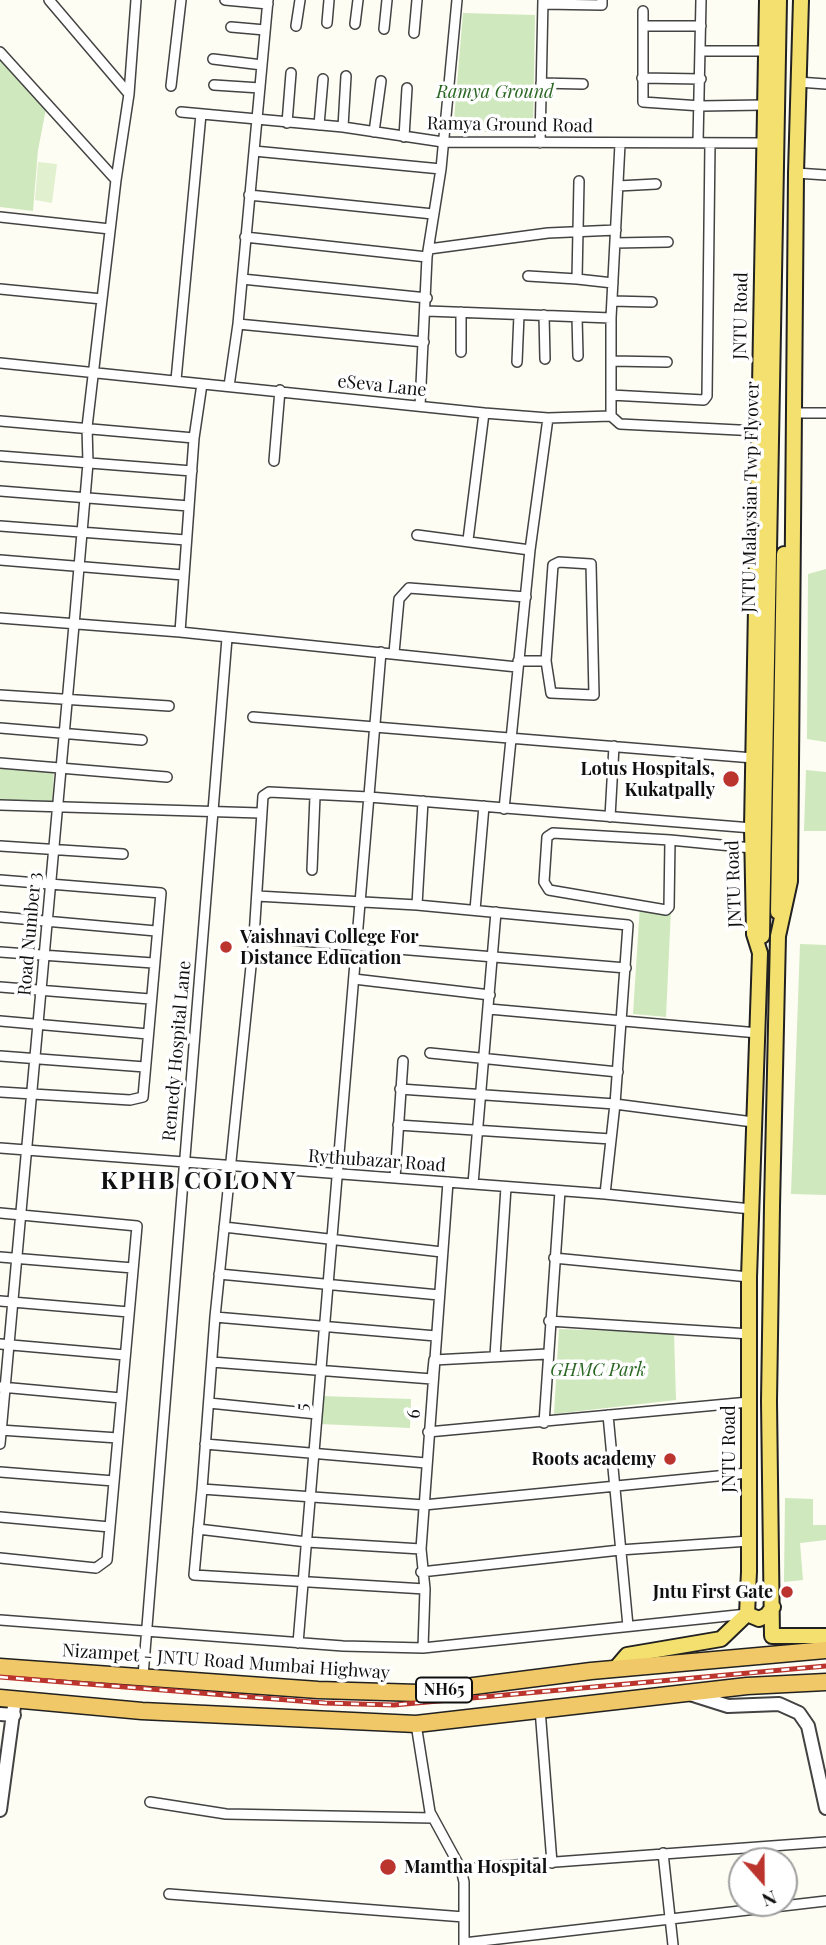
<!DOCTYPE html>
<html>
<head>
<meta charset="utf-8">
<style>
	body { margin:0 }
	#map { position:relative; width:826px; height:1945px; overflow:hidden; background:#fefdf3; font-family:"Playfair Display",serif }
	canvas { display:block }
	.north { position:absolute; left:728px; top:1847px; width:70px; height:70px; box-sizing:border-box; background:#fff; border:2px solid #9f9f9f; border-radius:50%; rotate:159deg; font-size:19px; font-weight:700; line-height:28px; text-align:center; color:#101010 }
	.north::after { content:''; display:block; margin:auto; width:24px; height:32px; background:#bb342d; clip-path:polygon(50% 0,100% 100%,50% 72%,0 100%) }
</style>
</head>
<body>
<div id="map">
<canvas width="826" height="1945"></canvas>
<div class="north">N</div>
</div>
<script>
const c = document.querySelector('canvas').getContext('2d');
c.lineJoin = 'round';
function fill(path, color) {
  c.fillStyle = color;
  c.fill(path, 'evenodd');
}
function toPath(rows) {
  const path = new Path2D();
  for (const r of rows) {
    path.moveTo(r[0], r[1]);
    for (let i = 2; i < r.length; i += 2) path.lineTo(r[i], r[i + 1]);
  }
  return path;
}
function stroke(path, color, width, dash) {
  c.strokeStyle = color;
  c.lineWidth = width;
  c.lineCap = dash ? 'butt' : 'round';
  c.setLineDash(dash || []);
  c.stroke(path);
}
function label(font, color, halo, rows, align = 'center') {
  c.font = font + ' "Playfair Display",serif';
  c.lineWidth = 7;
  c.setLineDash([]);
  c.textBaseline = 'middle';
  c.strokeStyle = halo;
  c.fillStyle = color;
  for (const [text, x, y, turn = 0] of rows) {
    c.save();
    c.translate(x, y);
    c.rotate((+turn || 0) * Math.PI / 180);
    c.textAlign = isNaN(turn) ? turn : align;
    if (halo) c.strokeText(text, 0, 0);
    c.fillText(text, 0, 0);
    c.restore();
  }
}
fill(toPath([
	[463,13,535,15,533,132,453,132],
	[0,57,46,109,38,150,33,211,0,207],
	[826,569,826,742,807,739,808,574],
	[0,768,54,770,52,808,0,806],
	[806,770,826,772,826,831,804,831],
	[640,905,671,909,666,1017,633,1014],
	[800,944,826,945,826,1195,791,1194],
	[559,1329,674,1333,676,1400,554,1414],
	[321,1396,411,1399,410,1428,320,1424],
	[785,1498,813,1499,813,1525,826,1525,826,1540,800,1543,803,1580,784,1582]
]), '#cfe8bd');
fill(toPath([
	[38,162,57,164,52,203,35,200]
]), '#e1f0cf');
const minor = toPath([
	[49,0,129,94],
	[225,0,268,4],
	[543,4,602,5,602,0],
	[643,11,643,102,701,106,763,105],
	[327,23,329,0],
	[355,24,358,0],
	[296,26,300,0],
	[643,26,701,26],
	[231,27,265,30],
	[384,29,387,0],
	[414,33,417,0],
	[701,51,765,51],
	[0,52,116,180],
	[213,59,262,65],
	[642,78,701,79],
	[798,82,826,84],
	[541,83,583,84],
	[214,85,260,88],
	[171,86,181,0],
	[181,112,343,127,443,142,763,143],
	[287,123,291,73],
	[319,125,323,79],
	[343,127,346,76],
	[374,132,381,81],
	[404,137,407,88],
	[698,142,701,0],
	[540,143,543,0],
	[254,151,441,169],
	[796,173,826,175],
	[579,181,577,279,613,283],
	[618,186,656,184],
	[249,195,433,214],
	[0,217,110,229],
	[245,237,427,257],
	[615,243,668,242],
	[429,249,548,233,616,230],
	[528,276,577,279],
	[242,279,427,298],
	[0,289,102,299],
	[612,301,652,302],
	[427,311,611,318],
	[544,315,545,359],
	[577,317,578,356],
	[238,324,424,342],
	[461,352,461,312],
	[611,361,667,362],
	[517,362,519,315],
	[0,363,484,413,548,418,611,416,620,424,758,431],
	[176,380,201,114],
	[229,386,238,324,268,0],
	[611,395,704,400,707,396,710,143],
	[420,406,427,257,441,169,457,0],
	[794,413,826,413],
	[611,416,611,318,620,144],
	[0,421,194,438],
	[0,456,192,471],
	[274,461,280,390],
	[0,491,189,506],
	[0,526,186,540],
	[417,535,530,550],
	[468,540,484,413],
	[0,560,183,575],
	[0,618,180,632,517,667],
	[180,632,194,438,202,384],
	[394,653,399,599,409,588,526,597],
	[518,661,546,661,553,565,559,562,591,564,594,695,551,693,546,661],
	[0,695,169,706],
	[253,717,753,758],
	[0,728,142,740],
	[0,763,167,777],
	[0,805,260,813],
	[504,809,530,550,548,418],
	[610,817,614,746],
	[670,840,669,907,666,910,549,890,544,882,547,837,553,833,670,840,752,848],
	[0,846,123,854],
	[312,870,315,796],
	[0,880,161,893,143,1097,130,1100,0,1092],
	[257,896,417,905,628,925,615,1104,605,1194],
	[417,905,423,801],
	[475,910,484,806],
	[0,917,156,931],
	[254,937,626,968],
	[0,952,153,963],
	[354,979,490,995],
	[0,987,150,999],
	[489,1009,758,1033],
	[0,1021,148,1034],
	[430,1053,618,1072],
	[0,1056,145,1067],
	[400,1089,615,1104,753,1122],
	[398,1125,611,1139],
	[0,1148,605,1194,751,1209],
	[395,1178,403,1061],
	[473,1184,496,912],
	[0,1213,137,1226,107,1560,96,1568,0,1558],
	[224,1227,442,1252],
	[0,1257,133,1268],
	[554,1258,749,1277],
	[219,1274,439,1295],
	[0,1301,129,1312],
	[215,1317,436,1336],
	[549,1321,750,1334],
	[0,1344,125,1355],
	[495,1356,506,1187],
	[212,1362,432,1379,434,1360,547,1354],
	[1,1387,121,1398],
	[209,1403,317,1414],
	[608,1415,628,1626],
	[544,1423,560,1191],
	[0,1430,118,1438],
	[428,1432,749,1402],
	[0,1444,74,625,88,463,87,427,116,180,129,94,136,0],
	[205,1444,426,1463],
	[0,1472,114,1481],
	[202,1489,215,1317,254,937,263,796,269,792,369,797,752,828],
	[0,1517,110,1527],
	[198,1529,307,1542,421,1549],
	[421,1572,620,1550,749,1541],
	[425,1589,194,1575,202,1489,424,1505,748,1473],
	[0,1620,343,1646,423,1648,747,1614],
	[298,1643,381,652],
	[423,1648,425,1589,421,1549,448,1182],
	[143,1676,227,638],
	[540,1709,552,1863],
	[416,1724,430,1812,461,1869,464,1882,464,1945],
	[150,1802,226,1814,433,1818],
	[663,1853,673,1945],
	[461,1869,826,1842],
	[169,1894,464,1917],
	[464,1943,826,1901]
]);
const tertiary = toPath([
	[690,1694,728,1706,779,1704,799,1713,808,1726,826,1808],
	[0,1714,14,1715],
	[0,1810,15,1699]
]);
const primary = toPath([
	[801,0,796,173,790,881,778,936,772,1206,769,1401,772,1636,826,1636],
	[778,912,784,554],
	[762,936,779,0],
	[747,1614,759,1619,767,1615,773,1607],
	[615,1669,627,1655,721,1639,747,1614,749,1572,749,1277,760,953,754,934,752,828,767,0]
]);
const trunk = toPath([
	[0,1667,318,1690,419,1693,591,1671,826,1650],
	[0,1698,142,1711,416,1724,747,1686,826,1682]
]);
stroke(minor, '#434343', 12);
stroke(tertiary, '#434343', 16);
stroke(primary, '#212121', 18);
stroke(trunk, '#212121', 19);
stroke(minor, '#fff', 9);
stroke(tertiary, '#fff', 12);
stroke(primary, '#f3e06f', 14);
stroke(trunk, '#f0c868', 16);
const rail = toPath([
	[0,1677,325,1703,394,1705,826,1666]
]);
stroke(rail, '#bb342d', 5);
stroke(rail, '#fff', 2.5, [8]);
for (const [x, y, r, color] of [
	[731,779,9,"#bb342d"],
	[226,947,7,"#bb342d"],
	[670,1459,7,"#bb342d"],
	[787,1592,7,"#bb342d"],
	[388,1867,9,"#bb342d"]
]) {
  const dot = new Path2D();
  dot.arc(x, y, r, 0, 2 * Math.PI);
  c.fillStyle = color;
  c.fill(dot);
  stroke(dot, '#fff', 2.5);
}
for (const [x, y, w] of [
	[444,1690,56]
]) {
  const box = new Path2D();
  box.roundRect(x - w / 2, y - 12.5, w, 25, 5);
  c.fillStyle = '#fff';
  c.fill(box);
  stroke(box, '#101010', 2);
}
label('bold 16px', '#101010', null, [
	["NH65",444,1690]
]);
label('italic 18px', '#296622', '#fff', [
	["Ramya Ground",495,92],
	["GHMC Park",598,1370]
]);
label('18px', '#101010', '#fff', [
	["Ramya Ground Road",510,125,1],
	["JNTU Road",741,316,-89],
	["eSeva Lane",382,386,6],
	["JNTU Malaysian Twp Flyover",751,497,-89],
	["JNTU Road",734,884,-92],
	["Road Number 3",30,934,-85],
	["Remedy Hospital Lane",177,1051,-85],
	["Rythubazar Road",377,1161,4],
	["5",302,1407,-84],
	["6",414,1414,-85],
	["JNTU Road",729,1449,-90],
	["Nizampet - JNTU Road Mumbai Highway",226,1662,4]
]);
label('bold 18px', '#101010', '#fff', [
	["Lotus Hospitals,",715,769],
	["Kukatpally",715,790],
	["Vaishnavi College For",240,937,"left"],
	["Distance Education",240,958,"left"],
	["Roots academy",656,1459],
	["Jntu First Gate",773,1592],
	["Mamtha Hospital",404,1867,"left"]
], 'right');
c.letterSpacing = '2px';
label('bold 24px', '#101010', '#fff', [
	["KPHB COLONY",199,1182]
]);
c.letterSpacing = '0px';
</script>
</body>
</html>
